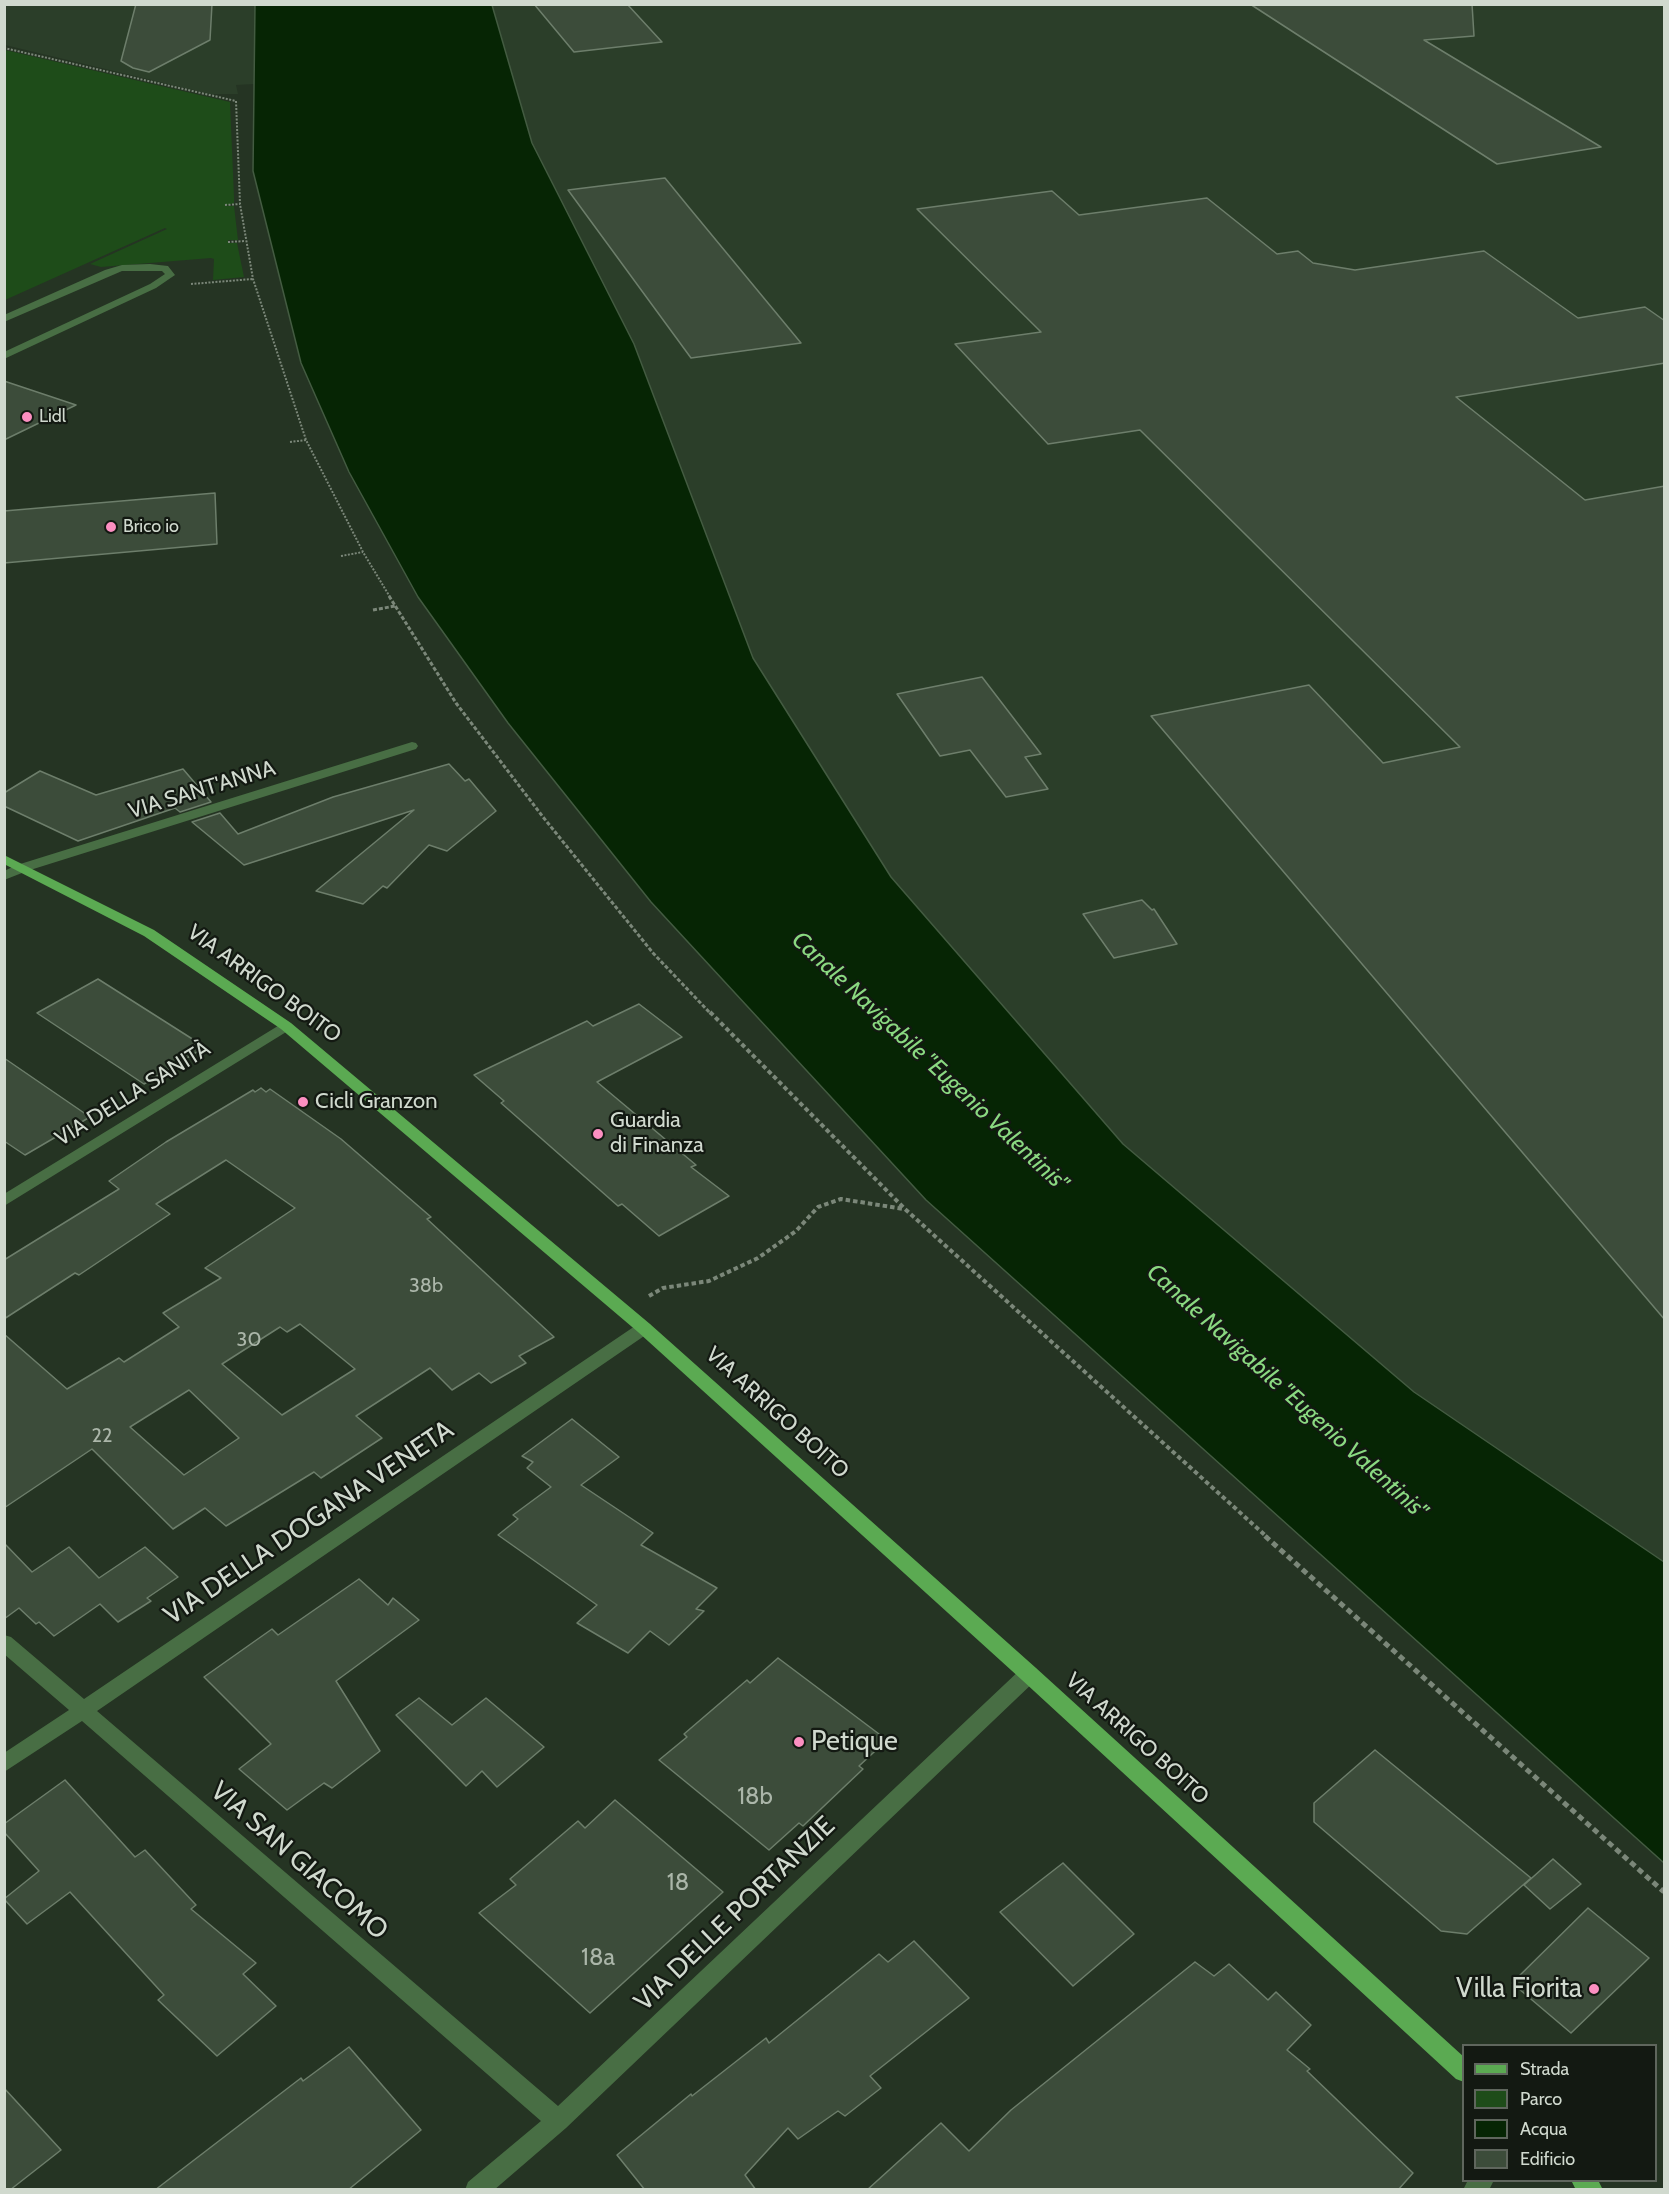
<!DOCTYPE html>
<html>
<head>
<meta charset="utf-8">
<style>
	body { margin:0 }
	#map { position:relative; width:1669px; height:2194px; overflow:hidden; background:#253423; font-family:Cabin,sans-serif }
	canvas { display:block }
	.frame { position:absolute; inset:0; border:6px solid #d0d9ce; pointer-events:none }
	.legend { position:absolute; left:1462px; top:2044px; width:195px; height:138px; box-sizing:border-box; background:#131912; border:2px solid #5f665d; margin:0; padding:8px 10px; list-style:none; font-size:18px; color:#d0d9ce }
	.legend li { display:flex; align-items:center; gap:12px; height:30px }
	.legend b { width:30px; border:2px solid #5f665d }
</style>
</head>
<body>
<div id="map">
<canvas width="1669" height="2194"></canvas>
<div class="frame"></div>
<ul class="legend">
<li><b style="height:8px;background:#5baa52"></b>Strada</li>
<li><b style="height:16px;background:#1e4c19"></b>Parco</li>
<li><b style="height:16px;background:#062504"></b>Acqua</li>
<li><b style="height:16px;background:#3c4c3a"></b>Edificio</li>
</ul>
</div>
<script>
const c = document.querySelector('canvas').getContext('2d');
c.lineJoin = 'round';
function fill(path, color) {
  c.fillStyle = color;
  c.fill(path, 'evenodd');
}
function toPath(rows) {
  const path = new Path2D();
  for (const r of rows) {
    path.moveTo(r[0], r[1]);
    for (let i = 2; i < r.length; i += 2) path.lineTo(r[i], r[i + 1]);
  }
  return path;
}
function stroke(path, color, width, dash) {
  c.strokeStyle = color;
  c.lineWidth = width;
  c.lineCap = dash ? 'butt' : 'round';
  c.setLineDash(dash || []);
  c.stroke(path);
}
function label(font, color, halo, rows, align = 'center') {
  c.font = font + ' Cabin,sans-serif';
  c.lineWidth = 4.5;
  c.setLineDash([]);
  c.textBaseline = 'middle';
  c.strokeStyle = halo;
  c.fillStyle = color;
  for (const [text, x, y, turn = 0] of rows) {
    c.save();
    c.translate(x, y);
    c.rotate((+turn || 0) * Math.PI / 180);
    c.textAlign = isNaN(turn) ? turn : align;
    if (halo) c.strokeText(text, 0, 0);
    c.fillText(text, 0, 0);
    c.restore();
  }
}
fill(toPath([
	[5,5,257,5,254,84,236,85,238,94,210,94,5,45],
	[492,5,1664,5,1664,1562,1414,1393,1123,1144,891,877,753,658,634,344,532,143]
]), '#2b3e29');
fill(toPath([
	[5,50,230,102,234,197,234,203,225,206,234,206,238,240,228,240,228,243,237,243,244,277,213,280,214,259,211,258,101,267,90,264,167,229,165,228,5,300]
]), '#1e4c19');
const water = toPath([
	[255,5,492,5,532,143,634,344,753,658,891,877,1123,1144,1414,1392,1664,1562,1664,1863,926,1200,651,902,508,723,418,597,349,472,301,363,253,171,255,5]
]);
fill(water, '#062504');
stroke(water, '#435b41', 1.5);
const building = toPath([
	[136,4,212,4,210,40,149,72,133,68,121,61,136,4],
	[534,4,627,4,662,42,574,52,534,4],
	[1250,4,1472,4,1474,36,1424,40,1601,147,1497,164,1250,4],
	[665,178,687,205,801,343,691,358,568,190,665,178],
	[1052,191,1079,215,1207,198,1277,254,1298,251,1313,263,1355,270,1484,251,1578,318,1645,307,1665,321,1665,363,1456,397,1585,500,1665,486,1665,1320,1151,716,1309,685,1383,763,1460,747,1140,430,1048,444,955,344,1041,332,917,209,1052,191],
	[4,381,76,405,4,440,4,381],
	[215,493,217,544,4,563,4,511,215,493],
	[982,677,1041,754,1025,757,1048,789,1006,797,970,750,940,756,897,694,982,677],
	[449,764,465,781,469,779,496,811,447,851,429,845,387,888,383,886,363,904,316,891,414,810,244,865,192,822,220,813,238,834,333,797,449,764],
	[183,769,211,802,180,812,175,808,78,841,4,806,4,793,40,771,96,795,183,769],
	[1142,900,1152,910,1154,909,1177,944,1114,958,1083,914,1142,900],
	[98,979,205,1047,144,1084,37,1013,98,979],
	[639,1004,682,1037,597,1082,696,1165,691,1167,729,1196,659,1236,622,1204,618,1206,501,1103,504,1101,474,1075,587,1021,593,1026,639,1004],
	[4,1058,90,1117,25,1155,4,1141,4,1058],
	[261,1088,266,1092,270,1089,341,1139,431,1217,427,1219,554,1337,519,1356,526,1363,491,1383,479,1373,452,1390,430,1368,356,1416,382,1438,321,1478,314,1472,226,1526,205,1508,173,1529,92,1449,4,1508,4,1334,67,1389,119,1358,124,1362,179,1327,163,1313,221,1278,205,1268,295,1208,226,1160,156,1204,170,1214,79,1275,75,1273,4,1319,4,1260,119,1189,109,1181,166,1142,253,1090,255,1092,261,1088],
	[300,1324,355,1369,282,1415,222,1364,280,1327,287,1332,300,1324],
	[189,1390,239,1438,184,1475,130,1427,189,1390],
	[572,1419,619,1457,581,1485,653,1533,641,1545,717,1588,696,1609,704,1611,669,1645,650,1631,628,1653,577,1623,597,1605,498,1535,518,1519,513,1515,551,1487,527,1468,533,1462,522,1456,572,1419],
	[4,1543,32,1572,69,1547,99,1578,145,1547,178,1577,147,1598,151,1601,118,1622,100,1604,54,1636,39,1622,36,1624,19,1608,4,1619,4,1543],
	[359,1579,388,1605,393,1598,419,1620,336,1681,380,1751,332,1788,324,1783,287,1810,239,1769,271,1744,204,1677,272,1629,278,1635,359,1579],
	[778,1658,887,1740,859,1766,863,1769,803,1826,799,1823,769,1850,659,1760,687,1737,684,1734,747,1680,750,1683,778,1658],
	[419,1698,452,1725,486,1698,544,1747,497,1787,482,1771,466,1786,396,1715,419,1698],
	[1375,1750,1531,1878,1467,1934,1441,1931,1314,1822,1314,1803,1375,1750],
	[65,1780,135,1857,145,1850,196,1905,191,1909,256,1963,243,1974,276,2006,217,2056,158,2000,164,1995,70,1892,27,1924,4,1899,39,1871,4,1832,4,1824,65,1780],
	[615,1800,723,1892,590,2013,479,1913,516,1885,510,1879,578,1821,585,1828,615,1800],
	[1553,1859,1581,1884,1550,1909,1524,1885,1553,1859],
	[1063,1863,1134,1934,1073,1986,1000,1912,1063,1863],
	[1588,1908,1649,1958,1571,2033,1512,1983,1588,1908],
	[914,1941,969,1998,870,2076,881,2088,845,2116,838,2111,798,2139,788,2128,745,2175,756,2190,645,2190,617,2155,691,2094,692,2096,766,2038,769,2043,879,1954,888,1962,914,1941],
	[1195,1962,1214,1976,1229,1964,1268,2000,1276,1992,1311,2025,1287,2050,1310,2069,1307,2071,1413,2173,1398,2190,867,2190,941,2123,969,2151,1011,2110,1195,1962],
	[349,2047,421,2130,348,2190,155,2190,301,2078,303,2081,349,2047],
	[4,2088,61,2150,10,2190,4,2190,4,2088]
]);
fill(building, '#3c4c3a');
stroke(building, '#6d7e6b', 1.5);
stroke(toPath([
	[4,48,236,101,240,204,253,279,306,440,363,552,390,597],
	[225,205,240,204],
	[228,242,245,241],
	[191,284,253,279],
	[290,442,306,440],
	[341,556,363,552]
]), '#7b8779', 2, [2, 1.5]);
stroke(toPath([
	[389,596,456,703,543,817,653,953,711,1014],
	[373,610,395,606]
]), '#7b8779', 3, [4, 2]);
stroke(toPath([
	[710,1012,905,1209,1267,1537],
	[649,1296,663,1288,709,1281,758,1258,796,1231,818,1207,841,1199,904,1209]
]), '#7b8779', 4, [4.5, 3]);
stroke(toPath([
	[1265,1536,1664,1892]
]), '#7b8779', 5, [6, 4]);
fill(toPath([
	[150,264,168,266,175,275,156,288,4,359,4,352,150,284,165,274,162,271,122,271,4,322,4,315,105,270,122,265,150,264],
	[412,742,416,743,418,746,416,749,27,871,4,880,4,871,17,865,412,742],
	[286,1021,293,1026,291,1029,4,1206,4,1194,286,1021],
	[644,1322,650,1324,652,1328,650,1332,97,1711,558,2106,1022,1668,1029,1666,1036,1668,1039,1674,1036,1680,566,2128,494,2190,465,2190,468,2182,541,2121,82,1721,4,1772,4,1753,69,1710,4,1654,4,1635,11,1637,84,1699,638,1324,644,1322],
	[1468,2180,1494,2180,1489,2190,1463,2190,1468,2180]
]), '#486e44');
fill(toPath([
	[4,855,154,930,291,1023,650,1324,1036,1668,1464,2057,1464,2082,1456,2079,1022,1680,638,1332,281,1029,144,936,4,864,4,855],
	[1571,2180,1598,2180,1603,2190,1576,2190,1571,2180]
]), '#5baa52');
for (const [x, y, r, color] of [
	[27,417,6,"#fc8fc1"],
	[111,527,6,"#fc8fc1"],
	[303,1102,6,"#fc8fc1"],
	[598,1134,6,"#fc8fc1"],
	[799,1742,6,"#fc8fc1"],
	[1594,1989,6,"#fc8fc1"]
]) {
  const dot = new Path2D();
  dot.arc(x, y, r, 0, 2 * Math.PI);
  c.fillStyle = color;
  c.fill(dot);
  stroke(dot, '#131912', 2);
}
label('18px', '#d0d9ce', '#131912', [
	["Lidl",39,417],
	["Brico io",123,527]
], 'left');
label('20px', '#abb6a9', null, [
	["38b",426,1286],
	["30",249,1340],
	["22",102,1436]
]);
label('22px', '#d0d9ce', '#131912', [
	["VIA SANT'ANNA",202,790,-17],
	["VIA ARRIGO BOITO",264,984,36],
	["VIA DELLA SANITÀ",133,1094,-32],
	["VIA ARRIGO BOITO",777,1413,42],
	["VIA ARRIGO BOITO",1137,1739,42]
]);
label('22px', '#d0d9ce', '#131912', [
	["Cicli Granzon",315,1102],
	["Guardia",610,1121],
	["di Finanza",610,1146]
], 'left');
label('italic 24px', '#8ad981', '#131912', [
	["Canale Navigabile \"Eugenio Valentinis\"",930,1062,43],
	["Canale Navigabile \"Eugenio Valentinis\"",1287,1392,42]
]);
label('24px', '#abb6a9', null, [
	["18b",755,1797],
	["18",678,1883],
	["18a",598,1958]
]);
label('27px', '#d0d9ce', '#131912', [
	["VIA DELLA DOGANA VENETA",309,1523,-34],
	["VIA SAN GIACOMO",299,1861,41],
	["VIA DELLE PORTANZIE",735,1914,-44]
]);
label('27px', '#d0d9ce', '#131912', [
	["Petique",811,1742],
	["Villa Fiorita",1582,1989,"right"]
], 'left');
</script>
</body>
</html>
